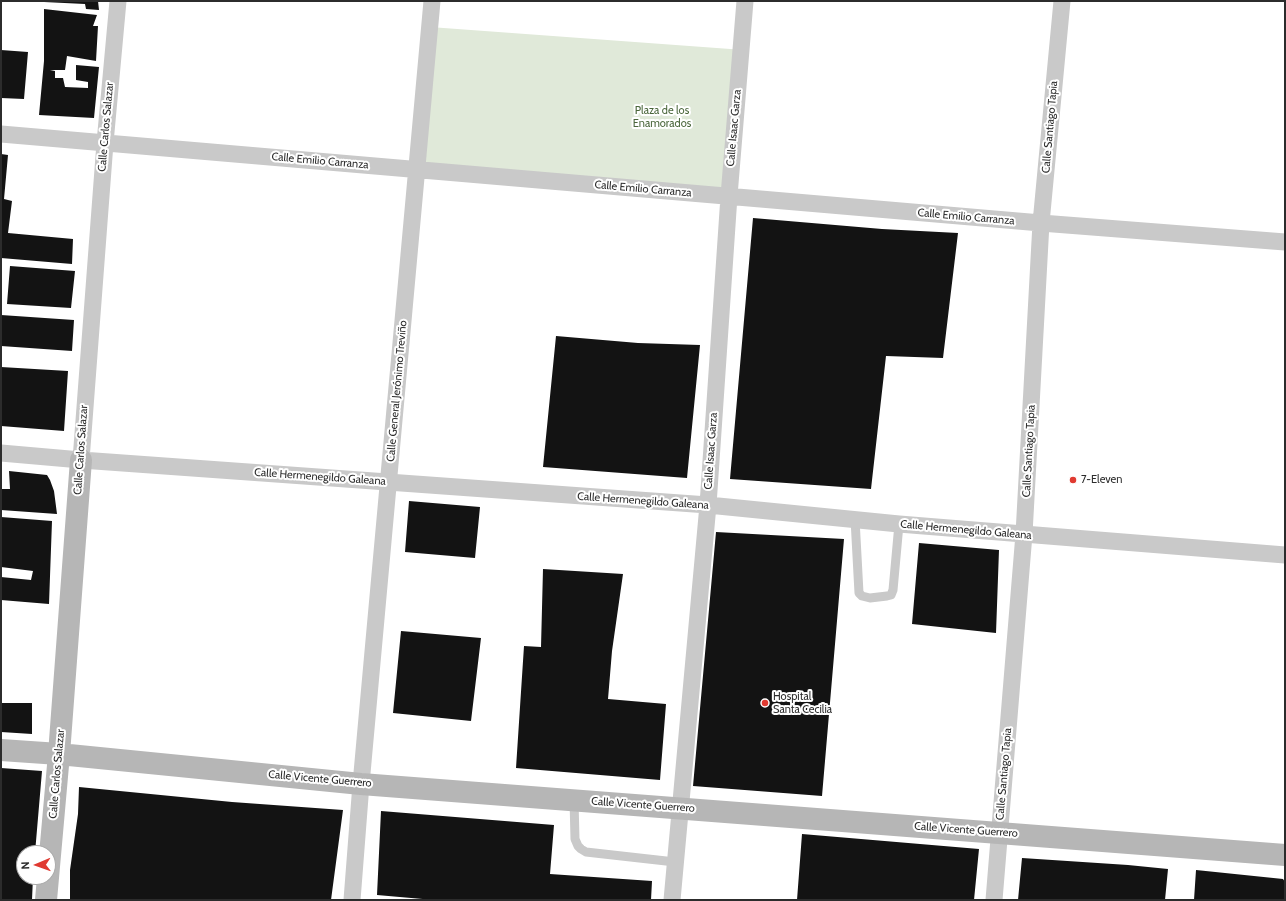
<!DOCTYPE html>
<html>
<head>
<meta charset="utf-8">
<style>
	body { margin:0 }
	#map { position:relative; width:1286px; height:901px; overflow:hidden; background:#fff; font-family:Cabin,sans-serif }
	canvas { display:block }
	.frame { position:absolute; inset:0; border:2px solid #2c2c2c; pointer-events:none }
	.north { position:absolute; left:16px; top:845px; width:40px; height:40px; box-sizing:border-box; background:#fff; border:1px solid #ababab; border-radius:50%; rotate:268deg; font-size:11px; font-weight:700; line-height:16px; text-align:center; color:#2c2c2c }
	.north::after { content:''; display:block; margin:auto; width:14px; height:18px; background:#e03a31; clip-path:polygon(50% 0,100% 100%,50% 72%,0 100%) }
</style>
</head>
<body>
<div id="map">
<canvas width="1286" height="901"></canvas>
<div class="frame"></div>
<div class="north">N</div>
</div>
<script>
const c = document.querySelector('canvas').getContext('2d');
c.lineJoin = 'round';
function fill(path, color) {
  c.fillStyle = color;
  c.fill(path, 'evenodd');
}
function toPath(rows) {
  const path = new Path2D();
  for (const r of rows) {
    path.moveTo(r[0], r[1]);
    for (let i = 2; i < r.length; i += 2) path.lineTo(r[i], r[i + 1]);
  }
  return path;
}
function stroke(path, color, width, dash) {
  c.strokeStyle = color;
  c.lineWidth = width;
  c.lineCap = dash ? 'butt' : 'round';
  c.setLineDash(dash || []);
  c.stroke(path);
}
function label(font, color, halo, rows, align = 'center') {
  c.font = font + ' Cabin,sans-serif';
  c.lineWidth = 4;
  c.setLineDash([]);
  c.textBaseline = 'middle';
  c.strokeStyle = halo;
  c.fillStyle = color;
  for (const [text, x, y, turn = 0] of rows) {
    c.save();
    c.translate(x, y);
    c.rotate((+turn || 0) * Math.PI / 180);
    c.textAlign = isNaN(turn) ? turn : align;
    if (halo) c.strokeText(text, 0, 0);
    c.fillText(text, 0, 0);
    c.restore();
  }
}
fill(toPath([
	[430,27,744,50,729,196,416,169]
]), '#e0e9d9');
fill(toPath([
	[44,1,98,1,99,10,86,9,85,4,44,2],
	[44,9,97,15,93,26,98,26,96,61,67,56,65,70,50,70,55,71,55,78,63,78,65,87,88,88,88,82,76,80,76,65,99,67,94,118,39,115,44,61],
	[1,50,28,52,24,99,1,98],
	[1,154,8,155,4,199,12,201,8,233,73,239,72,264,1,258],
	[753,218,882,229,958,233,943,358,886,356,871,489,730,479],
	[10,266,75,271,71,308,7,304],
	[1,315,74,320,72,351,1,346],
	[556,336,638,343,700,345,687,478,543,467],
	[1,367,68,371,64,431,1,426],
	[9,471,47,475,50,480,54,491,57,514,1,510,1,489,10,489],
	[409,501,480,507,475,558,405,552],
	[1,517,52,521,49,604,1,600,1,577,31,580,33,571,1,567],
	[716,532,844,539,822,796,693,786],
	[919,543,999,550,996,633,912,624],
	[543,569,623,574,612,651,608,699,666,704,660,780,516,768,524,646,541,647],
	[401,631,481,638,471,721,393,713],
	[1,703,32,703,32,734,1,732],
	[1,768,42,771,35,853,24,853,24,877,33,877,32,900,1,900],
	[79,787,232,802,343,810,331,900,70,900,70,870,78,814],
	[381,811,554,825,550,874,652,881,651,900,434,900,377,895],
	[802,834,979,849,974,900,797,900],
	[1022,858,1128,865,1168,869,1165,900,1018,900],
	[1196,870,1283,879,1285,882,1285,900,1194,900]
]), '#131313');
stroke(toPath([
	[855,519,859,593,862,596,870,598,887,596,891,595,893,590,899,524],
	[574,800,575,839,578,846,581,849,586,852,675,862]
]), '#c9c9c9', 9);
stroke(toPath([
	[1,134,1041,223,1285,242],
	[1,453,81,460,708,505,899,524,1285,555],
	[81,460,105,143,118,1],
	[352,900,361,784,432,1],
	[672,900,708,505,729,196,745,1],
	[994,900,1024,534,1041,223,1062,1]
]), '#c9c9c9', 17);
stroke(toPath([
	[1,750,59,754,361,784,1285,855],
	[46,900,59,754,81,460]
]), '#b6b6b6', 22);
for (const [x, y, r, color] of [
	[1073,480,4,"#e03a31"],
	[765,703,4,"#e03a31"]
]) {
  const dot = new Path2D();
  dot.arc(x, y, r, 0, 2 * Math.PI);
  c.fillStyle = color;
  c.fill(dot);
  stroke(dot, '#fff', 1.5);
}
label('11px', '#4a663b', '#fff', [
	["Plaza de los",662,111],
	["Enamorados",662,124]
]);
label('11px', '#2c2c2c', '#fff', [
	["Calle Carlos Salazar",106,127,-85],
	["Calle Santiago Tapia",1050,127,-85],
	["Calle Isaac Garza",734,128,-85],
	["Calle Emilio Carranza",320,161,5],
	["Calle Emilio Carranza",643,189,5],
	["Calle Emilio Carranza",966,217,5],
	["Calle General Jerónimo Treviño",397,391,-85],
	["Calle Carlos Salazar",81,450,-86],
	["Calle Isaac Garza",711,451,-86],
	["Calle Santiago Tapia",1029,451,-87],
	["Calle Hermenegildo Galeana",320,477,4],
	["Calle Hermenegildo Galeana",643,501,4],
	["Calle Hermenegildo Galeana",966,530,5],
	["Calle Carlos Salazar",57,774,-85],
	["Calle Santiago Tapia",1004,774,-85],
	["Calle Vicente Guerrero",320,779,5],
	["Calle Vicente Guerrero",643,805,4],
	["Calle Vicente Guerrero",966,830,4]
]);
label('11px', '#2c2c2c', '#fff', [
	["7-Eleven",1081,480],
	["Hospital",773,697],
	["Santa Cecilia",773,710]
], 'left');
</script>
</body>
</html>
